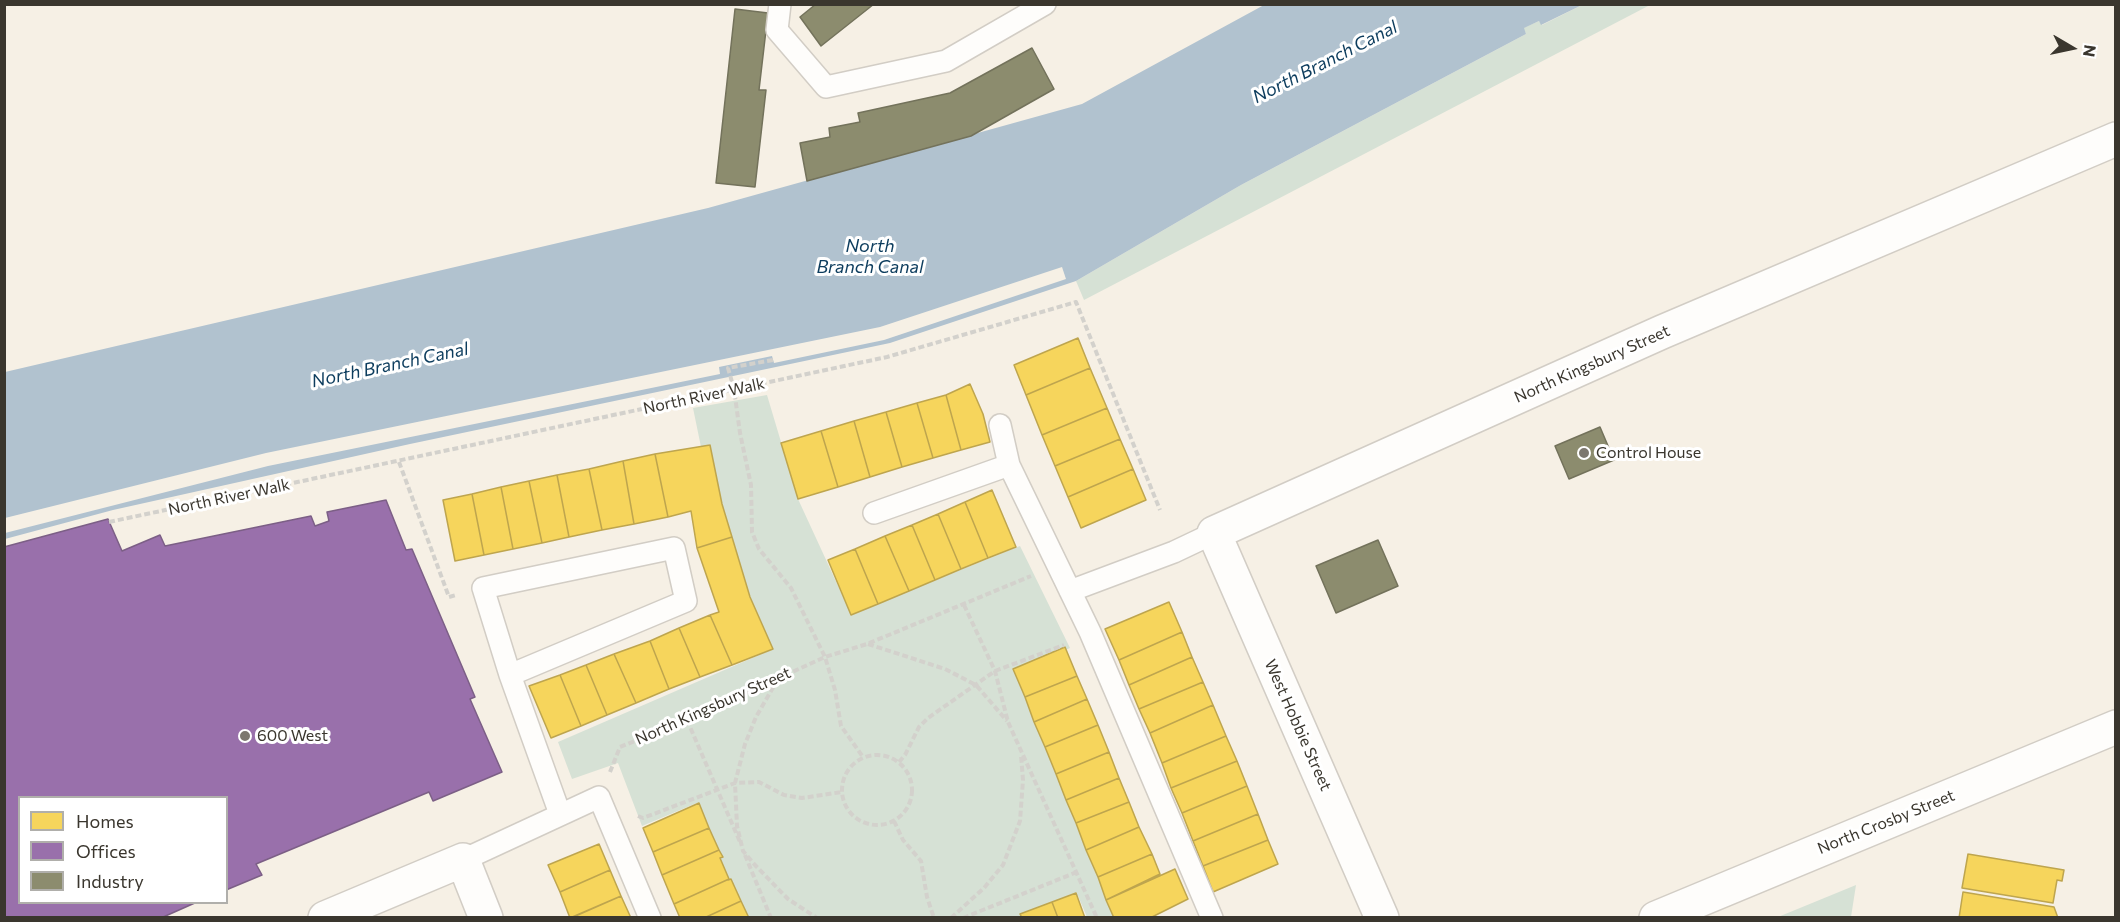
<!DOCTYPE html>
<html>
<head>
<meta charset="utf-8">
<style>
	body { margin:0 }
	#map { position:relative; width:2120px; height:922px; overflow:hidden; background:#f6f0e5; font-family:Commissioner,sans-serif }
	canvas { display:block }
	.frame { position:absolute; inset:0; border:6px solid #3a362e; pointer-events:none }
	.legend { position:absolute; left:18px; top:796px; width:210px; height:108px; box-sizing:border-box; background:#fff; border:2px solid #b0afab; margin:0; padding:8px 10px; list-style:none; font-size:18px; color:#3a362e }
	.legend li { display:flex; align-items:center; gap:12px; height:30px }
	.legend b { width:30px; border:2px solid #b0afab }
	.north { position:absolute; left:2042px; top:18px; width:60px; height:60px; -webkit-text-stroke:4px #fff; paint-order:stroke; rotate:99deg; font-size:16px; font-weight:700; line-height:24px; text-align:center; color:#3a362e }
	.north::after { content:''; display:block; margin:auto; width:21px; height:27px; background:#3a362e; clip-path:polygon(50% 0,100% 100%,50% 72%,0 100%) }
</style>
</head>
<body>
<div id="map">
<canvas width="2120" height="922"></canvas>
<div class="frame"></div>
<ul class="legend">
<li><b style="height:16px;background:#f6d55c"></b>Homes</li>
<li><b style="height:16px;background:#9970ab"></b>Offices</li>
<li><b style="height:16px;background:#8c8c6e"></b>Industry</li>
</ul>
<div class="north">N</div>
</div>
<script>
const c = document.querySelector('canvas').getContext('2d');
c.lineJoin = 'round';
function fill(path, color) {
  c.fillStyle = color;
  c.fill(path, 'evenodd');
}
function toPath(rows) {
  const path = new Path2D();
  for (const r of rows) {
    if (r.length === 3) {
      path.moveTo(r[0] + r[2], r[1]);
      path.arc(r[0], r[1], r[2], 0, 2 * Math.PI);
      continue;
    }
    path.moveTo(r[0], r[1]);
    for (let i = 2; i < r.length; i += 2) path.lineTo(r[i], r[i + 1]);
  }
  return path;
}
function stroke(path, color, width, dash) {
  c.strokeStyle = color;
  c.lineWidth = width;
  c.lineCap = dash ? 'butt' : 'round';
  c.setLineDash(dash || []);
  c.stroke(path);
}
function label(font, color, halo, rows, align = 'center') {
  c.font = font + ' Commissioner,sans-serif';
  c.lineWidth = 6;
  c.setLineDash([]);
  c.textBaseline = 'middle';
  c.strokeStyle = halo;
  c.fillStyle = color;
  for (const [text, x, y, turn = 0] of rows) {
    c.save();
    c.translate(x, y);
    c.rotate((+turn || 0) * Math.PI / 180);
    c.textAlign = isNaN(turn) ? turn : align;
    if (halo) c.strokeText(text, 0, 0);
    c.fillText(text, 0, 0);
    c.restore();
  }
}
fill(toPath([
	[1582,5,1650,5,1084,300,1076,281,1241,185,1526,34,1523,28,1539,21,1542,25],
	[767,395,798,499,851,614,1020,546,1070,648,1020,671,1124,917,1087,917,1078,896,1019,917,744,917,697,803,642,826,618,763,572,779,558,742,773,649,750,597,732,537,722,504,710,446,701,447,693,408],
	[1856,885,1851,917,1778,917]
]), '#d6e1d5');
fill(toPath([
	[1264,5,1582,5,1541,25,1539,21,1524,28,1526,34,1241,185,1076,281,890,343,410,444,113,510,5,539,5,372,708,208,1082,104]
]), '#b1c2cf');
fill(toPath([
	[1062,267,1066,279,884,340,774,363,772,356,719,367,720,374,268,466,5,533,5,518,266,453,880,327]
]), '#f6f0e5');
const homes = toPath([
	[1078,338,1090,368,1026,395,1014,365,1078,338],
	[1090,368,1107,408,1042,435,1026,395,1090,368],
	[970,384,983,414,990,442,961,450,946,395,970,384],
	[946,395,961,450,933,458,917,403,946,395],
	[917,403,933,458,902,467,886,412,917,403],
	[1107,408,1120,439,1055,466,1042,435,1107,408],
	[886,412,902,467,870,477,854,421,886,412],
	[854,421,870,477,838,487,821,431,854,421],
	[821,431,838,487,798,499,781,443,821,431],
	[1120,439,1133,469,1068,497,1055,466,1120,439],
	[710,445,722,504,732,537,697,548,691,511,668,517,655,454,710,445],
	[655,454,668,517,634,524,623,461,655,454],
	[623,461,634,524,602,530,589,469,623,461],
	[589,469,602,530,569,537,557,475,589,469],
	[1133,469,1146,500,1081,528,1068,497,1133,469],
	[557,475,569,537,542,543,529,481,557,475],
	[529,481,542,543,513,549,501,487,529,481],
	[501,487,513,549,484,555,472,494,501,487],
	[992,490,1016,547,988,558,965,502,992,490],
	[472,494,484,555,455,561,443,500,472,494],
	[965,502,988,558,961,569,938,514,965,502],
	[938,514,961,569,935,580,912,525,938,514],
	[912,525,935,580,909,591,885,536,912,525],
	[885,536,909,591,878,604,855,549,885,536],
	[732,537,750,597,773,649,732,665,710,615,719,612,697,548,732,537],
	[855,549,878,604,851,615,828,560,855,549],
	[1169,602,1182,632,1119,660,1105,629,1169,602],
	[710,615,732,665,700,677,679,628,710,615],
	[679,628,700,677,669,689,650,641,679,628],
	[1182,632,1192,657,1129,685,1119,660,1182,632],
	[650,641,669,689,636,703,614,654,650,641],
	[1065,647,1077,676,1025,697,1013,669,1065,647],
	[614,654,636,703,607,715,586,665,614,654],
	[1192,657,1203,682,1139,709,1129,685,1192,657],
	[586,665,607,715,581,726,560,675,586,665],
	[560,675,581,726,551,738,529,686,560,675],
	[1077,676,1087,699,1034,722,1025,697,1077,676],
	[1203,682,1213,705,1150,733,1139,709,1203,682],
	[1087,699,1098,725,1045,747,1034,722,1087,699],
	[1213,705,1226,736,1162,763,1150,733,1213,705],
	[1098,725,1109,752,1056,774,1045,747,1098,725],
	[1226,736,1237,761,1171,788,1162,763,1226,736],
	[1109,752,1119,778,1066,800,1056,774,1109,752],
	[1237,761,1247,786,1182,813,1171,788,1237,761],
	[1119,778,1129,802,1076,823,1066,800,1119,778],
	[1247,786,1258,814,1193,841,1182,813,1247,786],
	[1129,802,1139,827,1086,850,1076,823,1129,802],
	[699,803,709,828,653,852,643,828,699,803],
	[1258,814,1268,840,1203,866,1193,841,1258,814],
	[1139,827,1152,854,1098,877,1086,850,1139,827],
	[709,828,719,850,662,875,653,852,709,828],
	[1268,840,1278,864,1213,892,1203,866,1268,840],
	[599,844,610,870,560,892,548,865,599,844],
	[719,850,723,857,720,858,729,879,674,904,662,875,719,850],
	[1152,854,1160,874,1106,900,1098,877,1152,854],
	[1968,854,2064,870,2062,881,2057,880,2053,903,1962,888,1968,854],
	[1175,869,1188,899,1150,918,1114,918,1106,900,1175,869],
	[610,870,621,896,570,918,560,892,610,870],
	[729,879,728,880,731,879,741,901,704,918,680,918,674,904,729,879],
	[1963,892,2054,907,2058,918,1959,918,1963,892],
	[1076,893,1085,918,1058,918,1052,902,1076,893],
	[621,896,631,918,571,918,621,896],
	[741,901,749,918,704,918,741,901],
	[1052,902,1058,918,1022,918,1020,914,1052,902]
]);
fill(homes, '#f6d55c');
stroke(homes, '#bea54e', 1.5);
const offices = toPath([
	[386,500,406,550,412,549,475,697,470,699,502,772,433,801,429,792,256,864,262,875,226,890,226,798,20,798,20,902,197,902,161,918,4,918,4,547,108,519,122,551,160,535,165,546,311,516,315,526,329,521,327,512,386,500]
]);
fill(offices, '#9970ab');
stroke(offices, '#7c5f86', 1.5);
const industry = toPath([
	[816,4,874,4,821,46,800,17,816,4],
	[735,9,768,13,759,90,766,90,755,187,716,183,735,9],
	[1032,48,1054,89,971,136,807,181,800,143,830,137,829,128,860,122,858,113,950,93,1032,48],
	[1600,427,1614,460,1569,479,1555,446,1600,427],
	[1378,540,1398,586,1336,613,1316,566,1378,540]
]);
fill(industry, '#8c8c6e');
stroke(industry, '#73725b', 1.5);
const service = toPath([
	[780,4,777,30,826,87,946,61,1045,4],
	[1000,425,1009,465,1090,632,1212,918],
	[874,513,1009,465],
	[1070,591,1174,552,1214,533],
	[510,675,686,601,674,548,483,588,510,675,560,814],
	[463,860,599,797,650,918]
]);
const minor = toPath([
	[325,918,463,860,486,918],
	[1382,918,1214,533,1662,332,2116,139],
	[1656,918,2116,727]
]);
stroke(service, '#d2cdc5', 24);
stroke(minor, '#d2cdc5', 36);
stroke(toPath([
	[773,360,728,368,734,389,740,433,751,485,752,532,759,549,791,588,825,657,835,690,841,726,863,757],
	[399,462,449,597,456,595],
	[109,522,887,357,1076,302,1160,510],
	[964,605,995,671,1008,722,1097,918],
	[868,644,945,669,976,685,1007,721],
	[778,679,756,717,745,744,735,783,737,826,743,851,755,865,788,899,817,918],
	[687,720,740,842],
	[877,790,35],
	[899,762,905,755,919,727,928,718,995,671,1064,645],
	[610,772,620,747,687,720,825,657,867,644,1031,576],
	[638,816,643,818,735,783,759,782,784,795,802,798,842,792],
	[894,821,903,840,921,861,927,897,934,918],
	[745,855,771,918],
	[951,918,984,888,1003,865,1020,821,1023,780,1021,755],
	[963,918,1077,872]
]), '#d3d1cc', 4, [6, 3]);
stroke(service, '#fefdfb', 21);
stroke(minor, '#fefdfb', 33);
for (const [x, y, r, color] of [
	[1584,453,6,"#7c776e"],
	[245,736,6,"#7c776e"]
]) {
  const dot = new Path2D();
  dot.arc(x, y, r, 0, 2 * Math.PI);
  c.fillStyle = color;
  c.fill(dot);
  stroke(dot, '#fff', 2);
}
label('16px', '#3a362e', '#fff', [
	["North Kingsbury Street",1592,364,-24],
	["North River Walk",704,396,-12],
	["North River Walk",229,497,-12],
	["North Kingsbury Street",713,706,-24],
	["West Hobbie Street",1298,725,66],
	["North Crosby Street",1886,822,-22]
]);
label('16px', '#3a362e', '#fff', [
	["Control House",1596,453],
	["600 West",257,736]
], 'left');
label('italic 18px', '#0c3c5d', '#fff', [
	["North Branch Canal",1325,62,-27],
	["North",870,246],
	["Branch Canal",870,267],
	["North Branch Canal",390,365,-12]
]);
</script>
</body>
</html>
